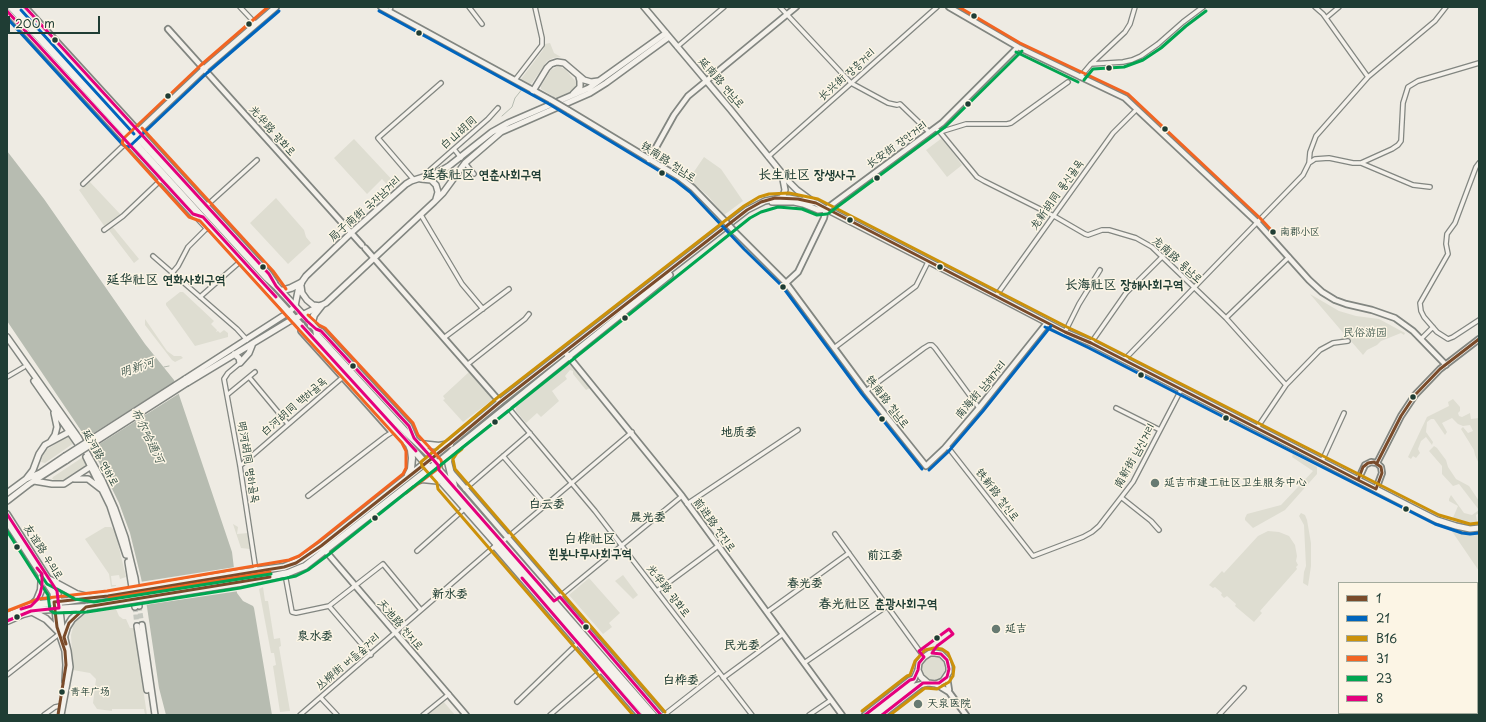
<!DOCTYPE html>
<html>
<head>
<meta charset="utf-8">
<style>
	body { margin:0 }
	#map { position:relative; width:1486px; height:722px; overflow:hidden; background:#eeebe3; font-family:"Playpen Sans",sans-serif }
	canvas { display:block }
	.frame { position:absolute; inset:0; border:8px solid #1f3d34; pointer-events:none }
	.legend { position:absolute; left:1338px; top:582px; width:140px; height:132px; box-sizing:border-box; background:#fcf5e5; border:1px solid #a4ab9e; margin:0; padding:5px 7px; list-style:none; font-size:12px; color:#1f3d34 }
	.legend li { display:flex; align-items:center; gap:8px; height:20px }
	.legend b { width:20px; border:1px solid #a4ab9e }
	.scale { position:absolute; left:8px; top:16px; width:92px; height:18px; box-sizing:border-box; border:2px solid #1f3d34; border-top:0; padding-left:5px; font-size:12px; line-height:14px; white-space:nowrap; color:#1f3d34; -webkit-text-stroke:3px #fcf5e5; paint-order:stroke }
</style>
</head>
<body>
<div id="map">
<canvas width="1486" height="722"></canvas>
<div class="frame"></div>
<ul class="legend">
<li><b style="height:5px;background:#7a4b2a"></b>1</li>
<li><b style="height:5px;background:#0065bd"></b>21</li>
<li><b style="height:5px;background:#cc910a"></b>B16</li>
<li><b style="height:5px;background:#f26522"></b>31</li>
<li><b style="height:5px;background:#00a651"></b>23</li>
<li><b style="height:5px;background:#e5007d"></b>8</li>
</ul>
<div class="scale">200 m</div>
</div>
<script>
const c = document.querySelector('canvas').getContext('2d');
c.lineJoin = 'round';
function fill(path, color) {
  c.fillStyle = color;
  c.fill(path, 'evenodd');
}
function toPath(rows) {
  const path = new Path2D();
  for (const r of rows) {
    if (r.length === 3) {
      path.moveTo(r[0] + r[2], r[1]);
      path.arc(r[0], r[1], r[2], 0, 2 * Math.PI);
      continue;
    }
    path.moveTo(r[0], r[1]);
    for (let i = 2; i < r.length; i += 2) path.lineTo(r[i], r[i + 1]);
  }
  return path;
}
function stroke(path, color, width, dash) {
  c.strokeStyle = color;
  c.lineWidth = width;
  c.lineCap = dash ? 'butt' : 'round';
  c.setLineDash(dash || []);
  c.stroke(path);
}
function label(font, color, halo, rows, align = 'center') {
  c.font = font + ' "Playpen Sans","LXGW WenKai TC","Poor Story",sans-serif';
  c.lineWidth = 3;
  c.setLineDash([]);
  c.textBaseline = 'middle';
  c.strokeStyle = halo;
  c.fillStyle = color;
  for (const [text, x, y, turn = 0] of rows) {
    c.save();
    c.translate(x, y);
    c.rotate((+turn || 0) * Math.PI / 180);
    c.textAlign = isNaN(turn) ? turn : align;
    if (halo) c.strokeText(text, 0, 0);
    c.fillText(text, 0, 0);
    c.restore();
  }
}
fill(toPath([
	[550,43,554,53,561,57,553,58,547,61,532,83,530,84,521,79,543,50,545,44],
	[558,66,565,69,577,83,574,90,556,98,541,89,541,86,551,70],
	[942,138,962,165,947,177,926,150],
	[354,139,396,184,391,189,382,179,367,194,334,158],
	[704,157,721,169,743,201,724,215,708,196,689,179],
	[89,181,121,215,105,227,79,190],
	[276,198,304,230,306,237,311,243,288,264,250,223],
	[112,226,139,259,134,263,108,229],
	[180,292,183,292,214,321,211,324,217,330,216,332,218,331,220,333,224,330,228,333,228,337,195,346,166,305,166,303],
	[1310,294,1339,311,1356,316,1379,319,1405,333,1404,335,1401,333,1381,341,1377,345,1367,350,1363,355,1350,340,1340,339,1345,335],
	[145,319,167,351,174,356,181,356,183,358,175,362,172,360,145,325],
	[569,364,573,366,590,388,586,390,573,374,573,371,570,370,565,376,567,379,552,391,559,401,541,417,537,413,526,423,516,411,516,407],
	[469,372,492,398,492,400,463,422,443,400,445,399,443,396],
	[1453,399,1460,407,1460,411,1458,413,1459,416,1462,417,1470,413,1471,419,1479,418,1479,464,1475,455,1474,450,1461,429,1463,427,1468,433,1473,431,1470,425,1463,426,1458,424,1452,418,1442,423,1447,432,1445,435,1434,419,1431,419,1427,422,1426,432,1433,442,1432,445,1426,437,1421,441,1418,449,1420,453,1416,458,1413,456,1411,459,1408,457,1427,417,1449,406,1448,402],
	[68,436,74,443,45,463,41,462,43,454,46,450],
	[1434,446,1437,448,1446,460,1448,467,1456,479,1469,486,1479,501,1479,510,1459,484,1453,486,1442,474,1442,466,1429,451],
	[1293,454,1317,467,1317,474,1285,510,1253,528,1245,520,1245,518,1247,514,1281,505,1313,471,1292,457],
	[83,457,86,464,84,467,67,479,57,481,52,479,53,477],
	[1451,495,1464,513,1472,515,1479,510,1479,513,1476,515,1477,521,1474,526,1467,526,1452,520,1458,506,1449,501,1449,499],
	[1301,513,1305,515,1307,520,1311,543,1311,566,1308,586,1303,583,1304,572,1306,566,1305,546,1304,525,1299,516],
	[233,524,238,527,237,534,248,533,250,549,241,548],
	[1447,524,1468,532,1479,531,1479,571],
	[105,527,111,527,115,531,126,577,120,579,119,575,111,576,112,585,116,585,116,586,111,587,109,574,85,539],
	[1268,531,1279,532,1289,536,1295,545,1297,556,1296,561,1298,565,1296,567,1297,569,1260,611,1262,613,1254,622,1235,606,1236,604,1227,596,1224,598,1221,595,1222,593,1215,587,1213,588,1209,585,1222,571,1224,573,1258,536],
	[623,575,638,595,633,599,615,581],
	[589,578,620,613,609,623,612,627,603,634,569,595],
	[263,587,265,601,268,601,274,639,280,638,281,646,279,647,290,711,280,712,273,666,276,665,274,653,271,653,259,589],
	[116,609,119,616,123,619,126,619,130,628,134,628,147,715,145,715,144,709,112,709,112,711,97,709,93,703,96,679,90,673,73,670,71,635,74,623,79,618,86,614],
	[934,668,13],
	[443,701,455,715,427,715]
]), '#deddd1');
fill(toPath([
	[7,151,44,199,145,344,174,380,232,552,237,593,243,601,253,606,254,608,272,715,166,715,159,688,147,607,141,578,130,533,119,503,95,454,80,429,7,321]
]), '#b7bcb1');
fill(toPath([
	[176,381,180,393,90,450,84,439],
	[235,567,239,591,145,605,140,582]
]), '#eeebe3');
stroke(toPath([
	[502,116,512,107,515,98,523,88],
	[164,367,169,366]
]), '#b7bcb1', 1);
stroke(toPath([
	[139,606,142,625],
	[135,607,137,626]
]), '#c5c8c0', 5, [5, 2.5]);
const minor = toPath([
	[240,7,256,24],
	[469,7,482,24],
	[780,7,851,83,888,103,897,105,900,104,929,132],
	[1315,7,1323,14,1368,77],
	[389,11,391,7],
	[1326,18,1339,7],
	[677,47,724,7],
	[1091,64,1123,62,1132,60,1141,56,1158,44,1183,22,1203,7],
	[1080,77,1091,64,1125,32,1130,24,1135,7],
	[515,80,542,45,542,38,535,7],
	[935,128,940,132,977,177,984,181,1054,216,1085,234,1088,235,1102,230,1109,230,1136,238,1152,247,1226,318,1286,385],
	[940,132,966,124,1007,124,1011,123,1068,82],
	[454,149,461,158],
	[768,157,937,7],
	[465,163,474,174],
	[1309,163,1315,159,1329,158,1353,163,1361,163,1392,149,1398,145,1401,141,1403,103,1408,87,1418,81,1479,63],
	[1361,163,1413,185,1430,187],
	[1479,163,1476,167,1455,223,1447,234,1446,244,1448,254,1420,303,1421,311,1424,317,1437,332,1448,339,1453,337,1479,320],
	[430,170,488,119,498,108],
	[414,180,378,138,441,83],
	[83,184,127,142],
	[205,207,257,160],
	[193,214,207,229],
	[421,215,462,284,483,309],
	[104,230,123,216,163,178],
	[153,256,237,329,247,340],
	[172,273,178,266,188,247,210,225],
	[996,296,1113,133,1137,109],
	[200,297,242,260],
	[1226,318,1289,257],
	[1065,332,1079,304,1100,270],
	[445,337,509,289],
	[1421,339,1433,327],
	[1091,343,1126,293,1163,256],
	[834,348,916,286,928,262],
	[1124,360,1303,175,1309,163,1310,152,1316,136,1368,77,1435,21,1446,7],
	[240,363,228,373,224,379,240,466,256,571],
	[468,364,525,319,529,314],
	[7,377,24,367],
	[249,377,288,424],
	[866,391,924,348,929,345,932,345,935,348,979,408],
	[227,395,255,372],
	[507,406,595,511,752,715],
	[1116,408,1160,430],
	[1257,428,1286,385,1320,350,1333,343,1348,341],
	[947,446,1033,556,1083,537,1092,532,1099,526,1133,482,1181,390],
	[503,456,546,506],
	[1322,461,1344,413],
	[240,466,343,377],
	[465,489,530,433],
	[308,496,386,436,394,431],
	[1122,498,1151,521,1159,530],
	[687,504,798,430],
	[835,534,924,657],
	[502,542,632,432],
	[417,551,463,510],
	[285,574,292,612,296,613,329,606,383,564,421,610],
	[657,591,718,546],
	[554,601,682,496],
	[329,606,371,655],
	[767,612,849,553],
	[804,663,887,606],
	[7,675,59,634],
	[723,678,783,634],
	[321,698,337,715],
	[517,702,578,643],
	[44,715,55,707,60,706],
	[300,715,495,546],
	[423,715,449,694],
	[550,715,602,670],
	[664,715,719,672],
	[809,715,831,700],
	[1219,715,1244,688]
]);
const tertiary = toPath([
	[25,7,269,274,275,283],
	[381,7,551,100],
	[949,7,1018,47,1125,98,1257,222,1309,280,1322,292,1335,300,1346,304,1372,310,1395,318,1413,331,1446,365],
	[7,11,193,214],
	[168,29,362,245],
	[568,110,679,177,693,188,725,221],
	[649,160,674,115,688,96,796,7],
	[735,232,786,283,866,391,926,466,944,449,979,408,1047,323],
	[365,248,500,402],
	[786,283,798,272,824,218,826,209,942,123,1018,47],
	[302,325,301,331,367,404,391,431,396,430],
	[316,329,321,331,409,426,414,438],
	[565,352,682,496,842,715],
	[1377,463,1401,416,1415,395,1440,369,1479,339],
	[452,473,661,715],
	[1358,480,1365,465,1371,462,1377,463,1381,467,1382,473,1376,489],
	[495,547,640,715],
	[323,548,466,715],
	[947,677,949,690],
	[936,684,949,692,966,715],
	[865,715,910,680,914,679],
	[882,715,922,684]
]);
const secondary = toPath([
	[644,7,730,109,789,182,797,190,812,201],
	[533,91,547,68,551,64,557,62,564,63,584,80,591,82,598,81],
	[573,94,580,87,580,81,579,77],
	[127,142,204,69,276,7],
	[421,179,431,180,436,185,438,192,436,199],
	[781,198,783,196,785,190,782,174],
	[772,202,794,202,803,204,818,210,826,209],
	[301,286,302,293,307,300,313,305,321,306],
	[7,337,78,437,102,480,115,509,125,537,135,578,139,606],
	[234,354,239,358,240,363,249,353,253,343],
	[185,379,289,312,295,306,299,286,306,276,351,233,406,184,411,181,439,172,449,166,492,132,508,123,589,88,666,33],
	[34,381,80,447],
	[187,383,288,322,326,303,434,202,443,193,465,163,501,132,590,93,606,83,669,37],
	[51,441,55,435,57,427,54,413],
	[86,457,110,506,126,555],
	[432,458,500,402,747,210,765,201,781,198,789,198,816,203,826,209,996,296,1065,332,1091,343,1417,510,1437,520,1456,526,1470,529,1479,528],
	[437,463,670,275],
	[26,479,33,470,39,454,45,445,71,431],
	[74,479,88,479,101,489],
	[34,481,52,484,64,484,93,465],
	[7,493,26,479,40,473,65,456],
	[7,501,29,484,67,460],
	[7,514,58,594,62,627,68,651,70,667,61,715],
	[7,522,53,593,57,627,65,651,66,665,65,681],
	[128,562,135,607],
	[142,625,155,715],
	[137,626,147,690],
	[918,670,921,677,928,683],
	[871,715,909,686,914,679,918,670,919,663,924,657,930,653,935,653,941,654,947,660,949,667,949,672,943,681,936,684,928,683,915,686,876,715]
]);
const primary = toPath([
	[11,7,396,430,647,715],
	[18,7,266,277,276,286,316,329,317,335,406,432,428,453,438,465,439,470,653,715],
	[281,291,291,288,301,283],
	[311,325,314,315,321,306],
	[420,444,439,446,450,444],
	[453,450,449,455,448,462,454,486],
	[408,475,411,469,412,458,411,450,409,445],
	[414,482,422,479,442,481],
	[239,573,284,567,301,560,321,546,429,460],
	[50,580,76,594,88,597],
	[239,583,288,573,305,566,434,465],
	[32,605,37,600,41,590,42,574],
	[31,611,46,619,58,631],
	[7,616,31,606,39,604,68,601,124,592],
	[7,621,23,614,38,610,86,607,125,601],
	[64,637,67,627,72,619,86,607]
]);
stroke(minor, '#828681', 6);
stroke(tertiary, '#828681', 8);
stroke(secondary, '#828681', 8);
stroke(primary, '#828681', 9);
stroke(minor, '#f4f1eb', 3.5);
stroke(tertiary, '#f4f1eb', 4.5);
stroke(secondary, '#f4f1eb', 5);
stroke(primary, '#f4f1eb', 6);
const tertiaryBridge = toPath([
	[551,100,568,110],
	[725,221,735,232]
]);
const secondaryBridge = toPath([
	[65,456,185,379],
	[67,460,187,383]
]);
const primaryBridge = toPath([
	[124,592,239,573],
	[125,601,239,583]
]);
stroke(tertiaryBridge, '#828681', 8, []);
stroke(secondaryBridge, '#828681', 8, []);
stroke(primaryBridge, '#828681', 9, []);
stroke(tertiaryBridge, '#f4f1eb', 4.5);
stroke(secondaryBridge, '#f4f1eb', 5);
stroke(primaryBridge, '#f4f1eb', 6);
stroke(toPath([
	[1374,462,1381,467,1382,473,1376,489,1358,480,1363,467,1368,463,1374,462],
	[1377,463,1401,416,1415,395,1440,369,1479,339],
	[66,644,64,637,69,623,86,607,270,577],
	[58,715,66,665,65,651,57,627,54,602,108,596,284,567,296,563,321,546,450,444,500,402,747,210,761,202,775,198,798,199,816,203,1065,332,1091,343,1358,480]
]), '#7a4b2a', 3);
stroke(toPath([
	[21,10,134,134],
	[379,11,549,104,676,181,690,192,744,249,782,286,862,394,922,469],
	[7,18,123,145,127,147,130,146,207,73,279,11],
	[1045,327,1089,348,1245,428,1435,524,1462,533,1470,534,1479,533],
	[929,470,948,452,983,411,1051,326]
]), '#0065bd', 3);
stroke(toPath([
	[462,449,457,453,453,459,455,469,665,712],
	[862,711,907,676,910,675,915,661,925,650,934,648,942,649,948,653,954,667,953,676,949,682,937,689,925,688,890,715],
	[633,715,438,489,437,483,422,466,421,462,497,398,744,206,759,197,769,194,789,193,818,199,1067,327,1093,339,1439,515,1470,524,1478,523]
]), '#cc910a', 3);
stroke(toPath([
	[959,7,1020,43,1128,94,1260,218,1274,233],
	[142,128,273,271,286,289],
	[308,315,319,325,325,328,413,423,418,435,441,460,442,464,440,467,406,493],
	[109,598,270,572],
	[7,611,38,599,107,591,289,560,299,556,318,542,403,474,406,468,406,451,402,443,200,221,189,217,122,143,124,138,201,65,268,7]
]), '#f26522', 3);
stroke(toPath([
	[1016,52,1078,82],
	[1084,80,1093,69,1124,67,1143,60,1161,48,1186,26,1206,11],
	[829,213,945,127,1022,51],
	[7,531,48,595,50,610,54,613,87,612,126,606,240,588,296,576,308,570,328,555,750,218,761,212,778,207,802,209,817,215,827,214],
	[41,575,47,584,64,593,75,599,94,602,271,574]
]), '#00a651', 3);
stroke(toPath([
	[25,7,269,274,276,286,307,321,316,329,321,331,409,426,414,438,438,465,439,470,554,601,560,597,661,715],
	[7,11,193,214,203,217,276,297],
	[302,326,416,451],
	[7,514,57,591,59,608,31,611,7,621],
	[522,578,640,715],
	[21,609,31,606,37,600,40,594,42,586,42,574,37,568],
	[865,715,910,680,914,679,918,670,919,663,924,657,919,651,949,629,953,634,937,646,932,653,941,654,947,660,949,669,947,677,939,683,923,683,882,715]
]), '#e5007d', 3);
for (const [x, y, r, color] of [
	[974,16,3.5,"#1f3d34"],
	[249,24,3.5,"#1f3d34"],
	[419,33,3.5,"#1f3d34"],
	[55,40,3.5,"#1f3d34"],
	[1109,68,3.5,"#1f3d34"],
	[168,96,3.5,"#1f3d34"],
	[968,104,3.5,"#1f3d34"],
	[1165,129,3.5,"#1f3d34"],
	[662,173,3.5,"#1f3d34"],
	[877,178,3.5,"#1f3d34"],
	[850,220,3.5,"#1f3d34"],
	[1273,232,3.5,"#1f3d34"],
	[263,267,3.5,"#1f3d34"],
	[940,267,3.5,"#1f3d34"],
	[783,287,3.5,"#1f3d34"],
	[625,318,3.5,"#1f3d34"],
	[353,366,3.5,"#1f3d34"],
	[1141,375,3.5,"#1f3d34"],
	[1413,397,3.5,"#1f3d34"],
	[1226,418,3.5,"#1f3d34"],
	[882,419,3.5,"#1f3d34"],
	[495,422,3.5,"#1f3d34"],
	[1155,483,5,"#677a71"],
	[1406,509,3.5,"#1f3d34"],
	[375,518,3.5,"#1f3d34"],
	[17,547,3.5,"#1f3d34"],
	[17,617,3.5,"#1f3d34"],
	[586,627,3.5,"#1f3d34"],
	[996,629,5,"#677a71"],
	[937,638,3.5,"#1f3d34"],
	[62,692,3.5,"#1f3d34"],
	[918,704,5,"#677a71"]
]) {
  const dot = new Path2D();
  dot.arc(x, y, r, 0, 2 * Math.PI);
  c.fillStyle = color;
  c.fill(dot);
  stroke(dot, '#fcf5e5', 1.5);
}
label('10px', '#1f3d34', '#fcf5e5', [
	["南郡小区",1280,232],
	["青年广场",70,692]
], 'left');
label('11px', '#1f3d34', '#fcf5e5', [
	["长兴街 장흥거리",847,75,-42],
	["延南路 연남로",721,83,49],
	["光华路 광화로",272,131,48],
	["白山胡同",459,133,-41],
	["长安街 장안거리",897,145,-36],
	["铁南路 철남로",668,162,33],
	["龙新胡同 룡신골목",1057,195,-55],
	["局子南街 국자남거리",365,209,-42],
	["龙南路 룡남로",1177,260,42],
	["南海街 남해거리",981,390,-50],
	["铁南路 철남로",887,402,52],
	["白河胡同 백하골목",294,407,-41],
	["南新街 남신거리",1135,456,-61],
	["延河路 연하로",100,458,61],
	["明河胡同 명하골목",248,462,80],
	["铁新路 철신로",997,495,52],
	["前进路 전진로",714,525,54],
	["友谊路 우의로",43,552,57],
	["光华路 광화로",668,591,52],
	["天池路 천지로",400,625,49],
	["丛柳街 버들숲거리",348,662,-41]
]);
label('11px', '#425b50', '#fcf5e5', [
	["民俗游园",1365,333]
]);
label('11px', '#1f3d34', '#fcf5e5', [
	["延吉市建工社区卫生服务中心",1164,483],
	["延吉",1005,629],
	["天泉医院",927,704]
], 'left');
label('italic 12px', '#465d53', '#fcf5e5', [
	["明新河",137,368,-19],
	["布尔哈通河",147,436,64]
]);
label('bold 12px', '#1f3d34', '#fcf5e5', [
	["地质委",739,433],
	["白云委",547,505],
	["晨光委",648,518],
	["前江委",885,556],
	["春光委",805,584],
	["新水委",450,595],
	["泉水委",315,637],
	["民光委",742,646],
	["白桦委",681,681]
]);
label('bold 13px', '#1f3d34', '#fcf5e5', [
	["延春社区 연춘사회구역",482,175],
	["长生社区 장생사구",807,175],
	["延华社区 연화사회구역",166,280],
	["长海社区 장해사회구역",1124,285],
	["白桦社区",590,539],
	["흰봇나무사회구역",590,554],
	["春光社区 춘광사회구역",878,604]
]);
</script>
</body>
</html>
